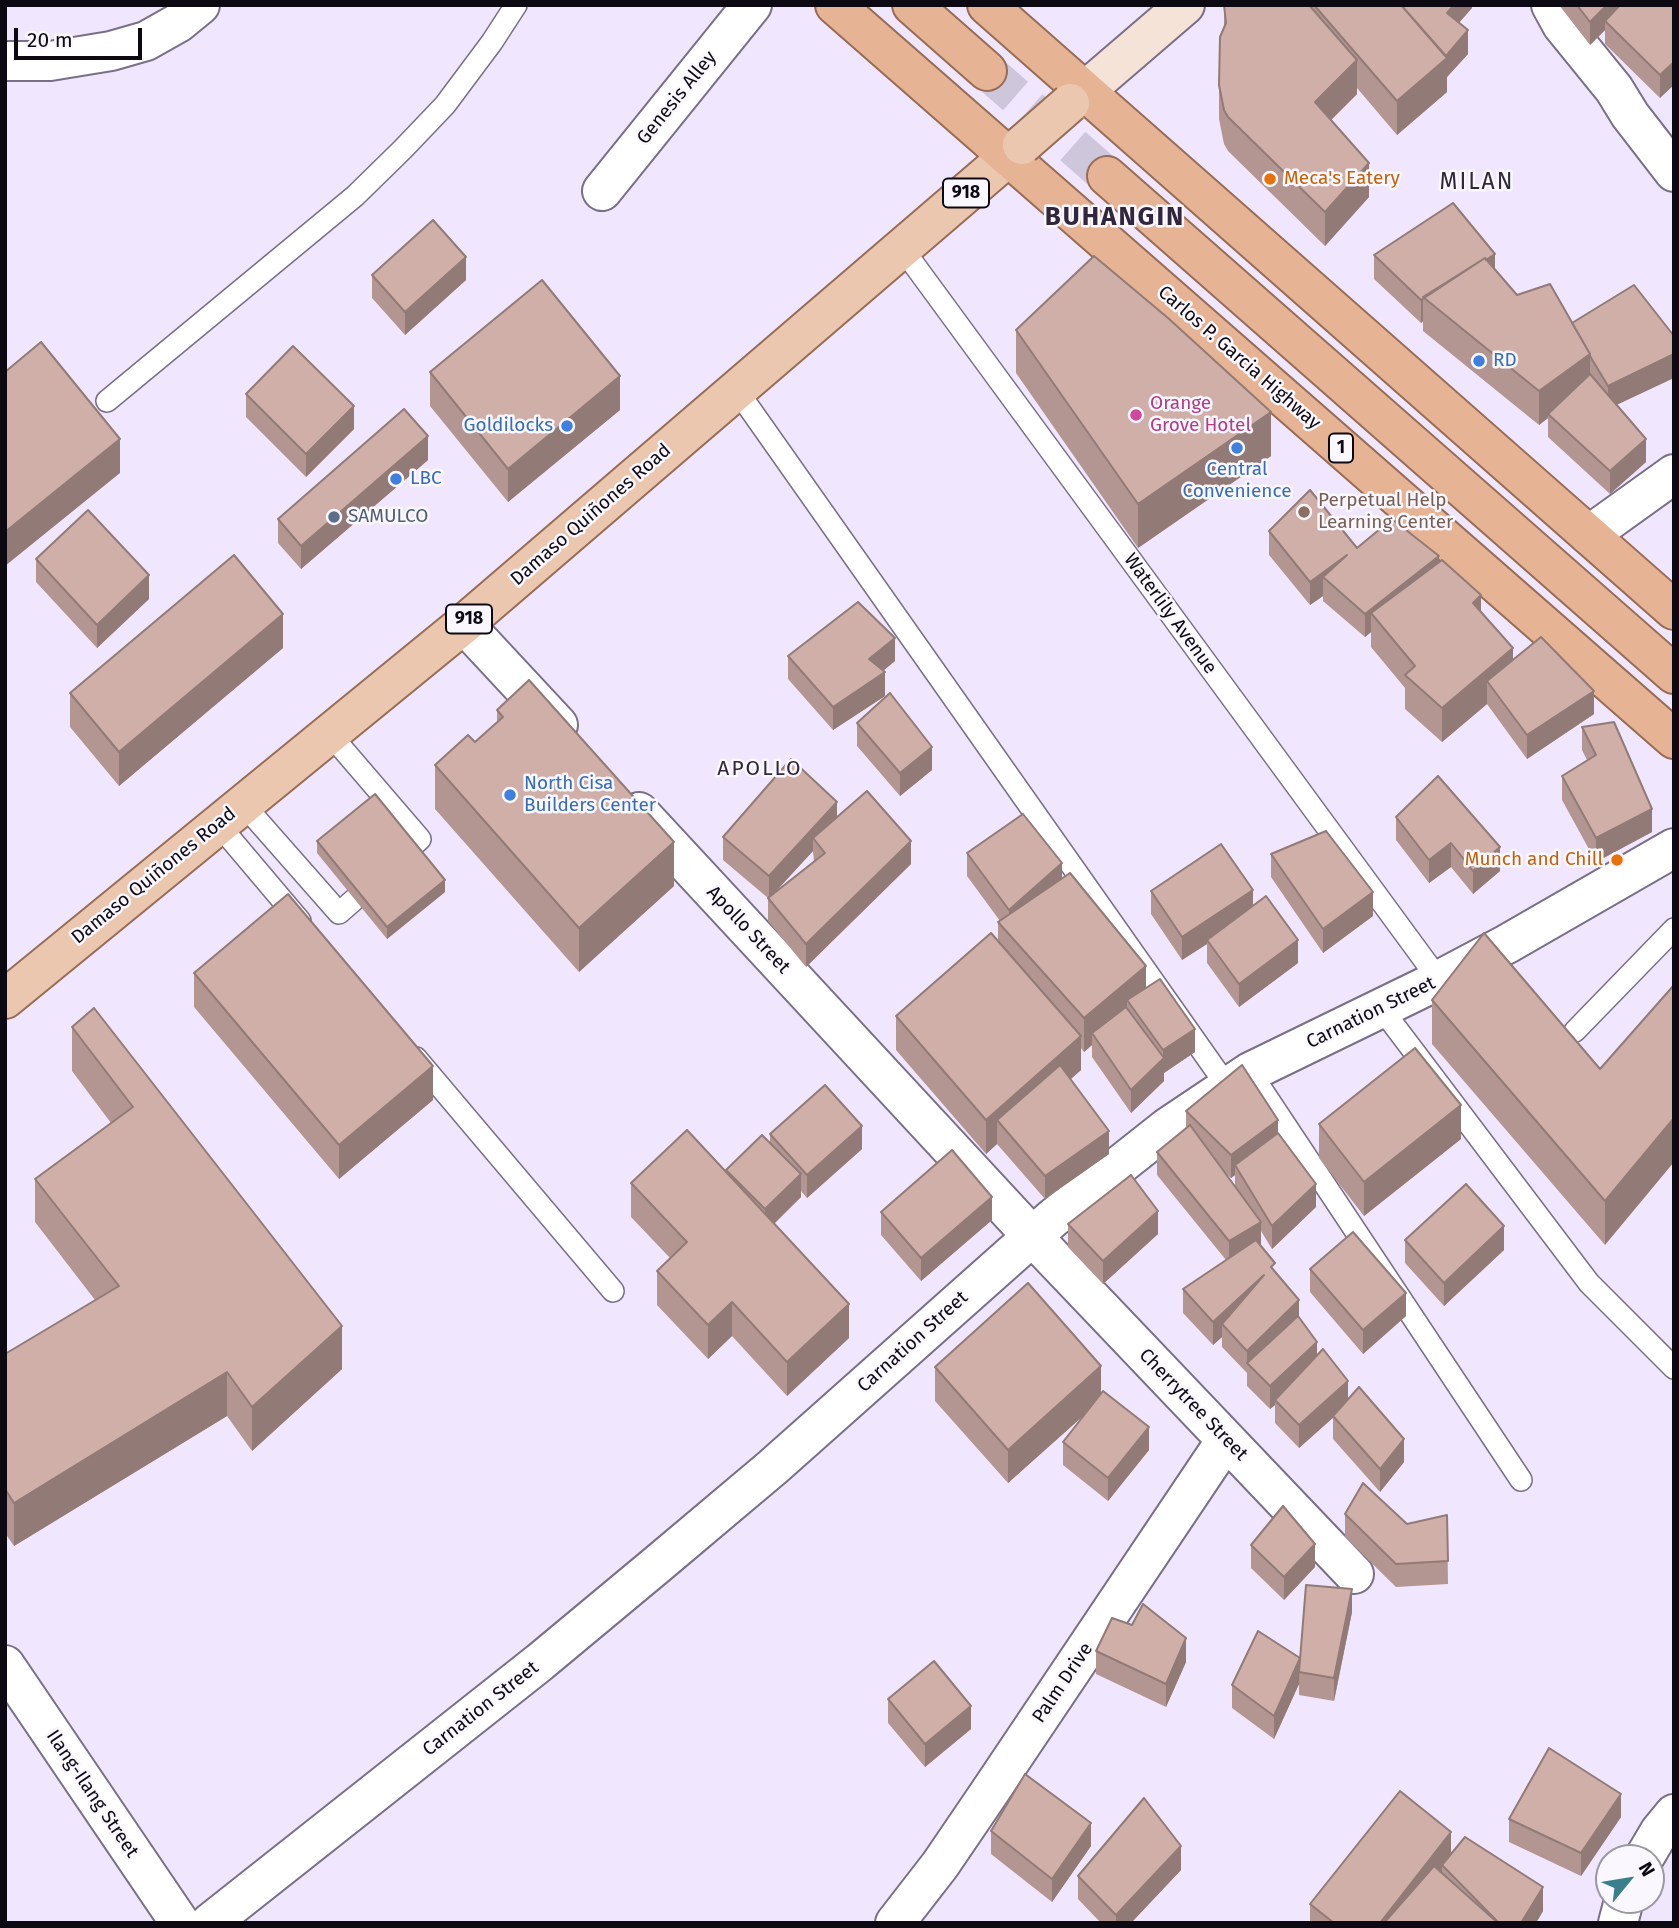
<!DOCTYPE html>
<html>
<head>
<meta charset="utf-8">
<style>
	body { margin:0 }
	#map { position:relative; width:1679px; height:1928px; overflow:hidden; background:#f0e7fe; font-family:"Fira Sans",sans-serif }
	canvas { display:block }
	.frame { position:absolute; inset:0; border:7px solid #0d0912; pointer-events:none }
	.north { position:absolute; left:1595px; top:1844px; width:70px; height:70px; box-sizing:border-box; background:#faf8fe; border:2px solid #9b98a0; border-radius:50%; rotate:60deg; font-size:19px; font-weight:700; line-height:28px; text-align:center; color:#0d0912 }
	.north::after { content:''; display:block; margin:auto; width:24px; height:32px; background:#3a7f8c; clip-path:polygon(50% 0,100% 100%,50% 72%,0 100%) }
	.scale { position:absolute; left:14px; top:28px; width:128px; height:32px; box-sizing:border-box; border:4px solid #0d0912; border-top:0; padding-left:9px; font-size:21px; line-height:24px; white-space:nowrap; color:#0d0912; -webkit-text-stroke:5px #faf8fe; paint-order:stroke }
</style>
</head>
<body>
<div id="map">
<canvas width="1679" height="1928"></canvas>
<div class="frame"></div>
<div class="north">N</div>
<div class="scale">20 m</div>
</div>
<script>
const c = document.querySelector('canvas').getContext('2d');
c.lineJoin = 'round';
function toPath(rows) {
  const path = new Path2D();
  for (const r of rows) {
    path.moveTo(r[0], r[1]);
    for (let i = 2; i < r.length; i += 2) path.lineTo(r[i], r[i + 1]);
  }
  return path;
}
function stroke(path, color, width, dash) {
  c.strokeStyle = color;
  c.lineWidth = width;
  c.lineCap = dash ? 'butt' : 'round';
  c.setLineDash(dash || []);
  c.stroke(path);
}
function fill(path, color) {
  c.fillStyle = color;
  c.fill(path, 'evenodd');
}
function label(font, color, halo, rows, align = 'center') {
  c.font = font + ' "Fira Sans",sans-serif';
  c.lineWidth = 5;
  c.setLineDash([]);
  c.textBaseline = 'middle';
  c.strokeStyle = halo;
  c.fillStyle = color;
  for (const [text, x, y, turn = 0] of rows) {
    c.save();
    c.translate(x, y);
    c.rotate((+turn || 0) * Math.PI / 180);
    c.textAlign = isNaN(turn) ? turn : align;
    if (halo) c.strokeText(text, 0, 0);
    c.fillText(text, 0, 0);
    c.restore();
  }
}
stroke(toPath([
	[987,71,1107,176]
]), '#cec6db', 38, [38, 19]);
const service = toPath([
	[902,248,1439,980],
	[736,389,1227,1086],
	[107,401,355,196,403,149,445,105,492,42,516,5],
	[329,733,420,839,409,849],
	[243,804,339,913,355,899],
	[218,824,300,921],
	[1381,1008,1589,1283,1674,1368],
	[1575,1031,1674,929],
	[416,1058,613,1291],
	[1250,1072,1521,1480]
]);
const minor = toPath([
	[1551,5,1562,25,1614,89,1630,115,1674,172],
	[5,61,50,61,111,51,146,41,178,23,200,5],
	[602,191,752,5],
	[1589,535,1674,474],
	[464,624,558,725],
	[639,812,1032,1236,1354,1574],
	[5,1665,180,1923],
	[1644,1858,1660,1831,1674,1814],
	[210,1923,540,1662,659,1563,773,1467,1053,1218,1168,1127,1250,1072,1439,980,1507,944,1674,848],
	[895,1923,940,1865,989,1793,1226,1440],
	[1618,1923,1624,1900]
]);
const secondary = toPath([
	[1085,91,1185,5]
]);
const primary = toPath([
	[5,999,464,624,1022,145]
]);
const trunk = toPath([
	[835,5,1674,739],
	[912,5,987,71],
	[987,5,1674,610],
	[1107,176,1674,674]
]);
stroke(service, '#796f87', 24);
stroke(minor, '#796f87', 42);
stroke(secondary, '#796f87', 42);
stroke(primary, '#966c56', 42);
stroke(trunk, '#966c56', 42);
stroke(service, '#fff', 21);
stroke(minor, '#fff', 38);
stroke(secondary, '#f6e3d7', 38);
stroke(primary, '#ecc7af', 38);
stroke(trunk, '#e6b494', 38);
const primaryBridge = toPath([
	[1022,145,1070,103]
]);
stroke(primaryBridge, '#966c56', 42, []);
stroke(primaryBridge, '#ecc7af', 38);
fill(toPath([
	[1224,5,1472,5,1472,8,1459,23,1468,54,1447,77,1447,92,1397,135,1357,88,1357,94,1331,120,1369,197,1325,246,1228,151,1224,144,1219,119,1219,85,1224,28],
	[1559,5,1674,5,1660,98,1605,44,1605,30,1590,45],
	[1374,255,1495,270,1517,295,1572,323,1634,285,1617,405,1646,462,1610,494,1548,437,1548,418,1539,425,1423,331,1423,321,1421,323,1374,279],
	[372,275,466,280,405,335,372,298],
	[1016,330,1271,456,1138,548,1016,373],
	[430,372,620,410,508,502,430,406],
	[246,394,354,429,306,477,246,417],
	[428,460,301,569,278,543,278,519],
	[1269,531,1439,562,1481,612,1513,660,1594,714,1527,759,1487,704,1442,742,1405,709,1405,688,1371,647,1371,632,1365,637,1323,601,1323,596,1310,605,1269,555],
	[36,559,149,599,97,648,36,582],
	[283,648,119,786,70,727,70,693],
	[788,656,895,661,883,671,885,696,833,730,788,679],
	[497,710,674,886,579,972,435,809,435,765,475,742,497,723],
	[857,723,932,770,900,796,857,746],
	[1582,727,1652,832,1596,862,1562,800,1562,776,1587,760,1582,750],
	[1438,776,1500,871,1473,894,1451,867,1429,883,1396,840,1396,817],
	[837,817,911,864,806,967,768,921,768,898,723,860,723,837],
	[813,851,814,862,773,893],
	[317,841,445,892,387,939,317,853],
	[967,853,1062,878,1195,1052,1164,1073,1164,1081,1131,1113,1092,1057,1092,1045,1084,1052,1081,1048,1081,1070,1071,1079,1109,1154,1045,1199,997,1144,986,1154,896,1050,896,1016,998,941,998,922,1000,921,967,876],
	[1271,854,1373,916,1323,953,1271,877],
	[1151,891,1253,906,1298,963,1239,1007,1207,963,1207,944,1182,960,1151,914],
	[194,973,433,1100,339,1179,194,1007],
	[1674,985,1605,1245,1432,1044,1432,1000,1600,1069],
	[72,1027,342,1369,252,1451,227,1416,14,1546,5,1533,5,1354,95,1300,35,1222,35,1179,111,1123,72,1071],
	[1186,1111,1278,1133,1316,1207,1272,1249,1261,1231,1261,1245,1317,1355,1348,1398,1404,1462,1380,1492,1333,1439,1333,1418,1299,1448,1275,1423,1275,1405,1270,1409,1247,1386,1247,1373,1222,1347,1222,1337,1213,1345,1183,1313,1183,1289,1226,1260,1157,1175,1157,1152,1186,1128],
	[1225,1173,1231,1178,1235,1175,1235,1187],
	[1319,1124,1461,1139,1364,1216,1319,1158],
	[770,1134,862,1149,807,1198,801,1191,801,1197,774,1223,849,1338,787,1396,732,1336,708,1359,657,1305,657,1271,670,1258,631,1217,631,1183,726,1172,726,1170,770,1143],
	[881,1212,992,1220,921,1281,881,1235],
	[1068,1224,1158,1234,1103,1284,1068,1247],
	[1405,1240,1504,1250,1444,1306,1405,1263],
	[1310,1269,1406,1316,1363,1354,1310,1292],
	[935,1367,1101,1393,1149,1450,1108,1501,1063,1465,1063,1442,1083,1416,1008,1483,935,1401],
	[1345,1514,1407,1524,1447,1515,1448,1584,1396,1587,1345,1537],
	[1251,1545,1315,1567,1284,1600,1251,1568],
	[1352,1612,1334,1701,1299,1695,1299,1684,1274,1739,1232,1708,1232,1685,1300,1657],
	[1096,1651,1186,1662,1166,1707,1096,1674],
	[888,1699,971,1729,925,1767,888,1723],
	[1621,1817,1581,1876,1509,1842,1509,1819],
	[991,1831,1091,1846,1052,1902,991,1854],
	[1451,1854,1543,1911,1536,1923,1310,1923,1310,1904],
	[1181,1870,1131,1923,1101,1923,1078,1899,1078,1876]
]), '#b39691');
fill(toPath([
	[1454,5,1472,5,1472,8,1447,36,1447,13],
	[1607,5,1632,5,1605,21,1605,30,1590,45,1590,22],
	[1468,30,1468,54,1447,77,1447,92,1397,135,1397,101,1445,57],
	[1357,60,1357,94,1315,136,1315,102],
	[1674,62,1674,85,1660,98,1660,75],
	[1369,163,1369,197,1325,246,1325,212],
	[1495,254,1495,278,1424,298],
	[466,257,466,280,405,335,405,312],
	[1423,298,1423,321,1421,323,1421,300],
	[1590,354,1590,387,1548,414,1548,418,1539,425,1539,391],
	[1674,354,1674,378,1608,409,1608,386],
	[620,376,620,410,508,502,508,469],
	[354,406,354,429,306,477,306,454],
	[1271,412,1271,456,1138,548,1138,504],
	[428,436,428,460,301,569,301,546],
	[120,439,120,473,5,566,5,532],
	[1646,439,1646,462,1610,494,1610,471],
	[1347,555,1323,577,1323,596,1310,605,1310,582],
	[1439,556,1439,579,1371,613,1371,632,1365,637,1365,614],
	[149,575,149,599,97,648,97,625],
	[1481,595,1481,628,1473,603],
	[283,614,283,648,119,786,119,752],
	[895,638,895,661,869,682,869,659],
	[1513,648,1513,682,1487,681,1487,704,1442,742,1442,708],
	[885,672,885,696,833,730,833,707],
	[1594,691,1594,714,1527,759,1527,735],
	[932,747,932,770,900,796,900,773],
	[837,802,837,825,813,838,813,851,769,899,769,876],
	[1652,809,1652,832,1596,862,1596,838],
	[911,841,911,864,806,967,806,944],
	[674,842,674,886,579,972,579,928],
	[1451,843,1451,867,1429,883,1429,860],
	[1500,847,1500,871,1473,894,1473,871],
	[1062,863,1062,886,1009,933,1009,910],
	[445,880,445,892,387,939,387,927],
	[1253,890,1253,913,1207,940,1207,944,1182,960,1182,937],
	[1373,892,1373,916,1323,953,1323,929],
	[1298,940,1298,963,1239,1007,1239,984],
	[1146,966,1146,1000,1127,1000,1127,1015,1092,1033,1092,1045,1084,1052,1084,1018],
	[1195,1029,1195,1052,1164,1073,1164,1081,1131,1113,1131,1090,1163,1058,1163,1050],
	[1081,1036,1081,1070,1008,1134,997,1120,997,1144,986,1154,986,1120],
	[433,1066,433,1100,339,1179,339,1145],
	[1461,1105,1461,1139,1364,1216,1364,1182],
	[1674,1118,1674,1162,1605,1245,1605,1201],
	[1278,1120,1278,1143,1235,1165,1235,1175,1231,1178,1231,1155],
	[862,1126,862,1149,807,1198,807,1175],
	[1109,1131,1109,1154,1045,1199,1045,1176],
	[801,1174,801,1197,765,1233,765,1209],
	[1316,1184,1316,1207,1272,1249,1272,1226],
	[992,1197,992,1220,921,1281,921,1258],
	[1158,1211,1158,1234,1103,1284,1103,1261],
	[1261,1222,1261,1245,1229,1264,1229,1241],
	[1504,1226,1504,1250,1444,1306,1444,1283],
	[1264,1275,1222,1324,1222,1337,1213,1345,1213,1322],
	[1406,1293,1406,1316,1363,1354,1363,1330],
	[1299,1300,1299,1323,1247,1363,1247,1374,1247,1351],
	[732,1302,732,1336,708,1359,708,1325],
	[849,1304,849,1338,787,1396,787,1362],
	[342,1326,342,1369,252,1451,252,1407],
	[1317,1342,1317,1365,1275,1400,1275,1405,1270,1409,1270,1386],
	[1101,1366,1101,1400,1008,1483,1008,1450],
	[227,1372,227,1416,14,1546,14,1503],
	[1348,1381,1348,1404,1299,1448,1299,1425],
	[1149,1427,1149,1450,1108,1501,1108,1478],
	[1404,1439,1404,1462,1380,1492,1380,1469],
	[1315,1544,1315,1567,1284,1600,1284,1577],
	[1352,1589,1352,1612,1334,1701,1334,1678],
	[1186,1638,1186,1662,1166,1707,1166,1684],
	[1300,1658,1299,1684,1274,1739,1274,1716],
	[971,1706,971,1729,925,1767,925,1744],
	[1621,1794,1621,1817,1581,1876,1581,1853],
	[1091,1823,1091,1846,1052,1902,1052,1879],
	[1451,1832,1451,1866,1442,1865,1442,1878,1407,1923,1380,1923],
	[1181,1846,1181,1870,1131,1923,1116,1923,1116,1915],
	[1543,1887,1543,1911,1536,1923,1521,1923]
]), '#927a76');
const building = toPath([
	[1224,5,1309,5,1357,60,1315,102,1369,163,1325,212,1228,117,1224,110,1219,85,1220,37,1226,23,1224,5],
	[1314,5,1401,5,1447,58,1397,101,1314,5],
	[1401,5,1454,5,1447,13,1468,30,1446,56,1401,5],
	[1577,5,1607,5,1590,22,1577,5],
	[1620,5,1674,5,1674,62,1660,75,1605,21,1620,5],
	[1453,203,1495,254,1486,260,1485,258,1421,300,1374,255,1453,203],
	[433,220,466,257,405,312,372,275,433,220],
	[1094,256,1168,318,1271,412,1138,504,1016,330,1094,256],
	[1485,258,1517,295,1550,284,1590,354,1539,391,1423,297,1485,258],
	[542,280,620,376,508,469,430,372,542,280],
	[1634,285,1674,336,1674,354,1608,386,1590,356,1590,354,1572,323,1634,285],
	[41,342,120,439,5,532,5,372,41,342],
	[293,346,354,406,306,454,246,394,293,346],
	[1590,374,1646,439,1610,471,1548,414,1590,374],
	[404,409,428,436,301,546,278,519,404,409],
	[1310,490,1357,548,1392,519,1439,556,1365,614,1323,577,1347,555,1310,582,1269,531,1310,490],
	[88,510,149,575,97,625,36,559,88,510],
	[234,555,283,614,119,752,70,693,234,555],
	[1442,560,1481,595,1473,603,1513,648,1442,708,1405,675,1415,666,1371,613,1442,560],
	[858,602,895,638,869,659,885,672,833,707,788,656,858,602],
	[1541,637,1594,691,1527,735,1487,681,1541,637],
	[529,680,674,842,579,928,435,765,468,735,475,742,503,717,497,710,529,680],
	[890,693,932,747,900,773,857,723,890,693],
	[1614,722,1652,809,1596,838,1562,776,1596,755,1582,727,1614,722],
	[791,759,837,802,769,876,723,837,791,759],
	[1438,776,1500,847,1473,871,1451,843,1429,860,1396,817,1438,776],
	[867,791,911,841,806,944,768,898,825,853,813,838,867,791],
	[375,794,445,880,387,927,317,841,375,794],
	[1023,814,1062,863,1009,910,967,853,1023,814],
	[1326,831,1373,892,1323,929,1271,854,1326,831],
	[1221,844,1253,890,1182,937,1151,891,1221,844],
	[1070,873,1146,966,1084,1018,998,922,1070,873],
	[288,894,433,1066,339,1145,194,973,288,894],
	[1266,896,1298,940,1239,984,1207,940,1266,896],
	[991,933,1081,1036,986,1120,896,1016,991,933],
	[1484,933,1600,1069,1674,985,1674,1118,1605,1201,1432,1000,1484,933],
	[1160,979,1195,1029,1163,1050,1127,1000,1160,979],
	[1126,1007,1164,1058,1131,1090,1092,1033,1126,1007],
	[94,1008,342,1326,252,1407,227,1372,14,1503,5,1489,5,1354,119,1286,35,1179,133,1107,72,1027,94,1008],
	[1415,1048,1461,1105,1364,1182,1319,1124,1415,1048],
	[1060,1065,1109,1131,1045,1176,997,1120,1060,1065],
	[1242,1065,1278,1120,1231,1155,1186,1111,1242,1065],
	[825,1085,862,1126,807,1175,770,1134,825,1085],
	[1190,1125,1261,1222,1229,1241,1157,1152,1190,1125],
	[687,1130,849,1304,787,1362,732,1302,708,1325,657,1271,687,1242,631,1183,687,1130],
	[1278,1133,1316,1184,1272,1226,1235,1165,1278,1133],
	[762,1135,801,1174,765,1209,726,1170,762,1135],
	[952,1150,992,1197,921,1258,881,1212,952,1150],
	[1131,1175,1158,1211,1103,1261,1068,1224,1131,1175],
	[1466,1184,1504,1226,1444,1283,1405,1240,1466,1184],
	[1353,1232,1406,1293,1363,1330,1310,1269,1353,1232],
	[1256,1240,1275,1263,1271,1267,1299,1300,1247,1351,1222,1324,1264,1275,1213,1322,1183,1289,1256,1240],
	[1028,1283,1101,1366,1008,1450,935,1367,1028,1283],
	[1298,1316,1317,1342,1270,1386,1247,1363,1298,1316],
	[1323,1349,1348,1381,1299,1425,1275,1400,1323,1349],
	[1359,1387,1404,1439,1380,1469,1333,1416,1359,1387],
	[1103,1391,1149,1427,1108,1478,1063,1442,1103,1391],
	[1363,1483,1407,1524,1447,1515,1448,1561,1396,1564,1345,1514,1363,1483],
	[1283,1506,1315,1544,1284,1577,1251,1545,1283,1506],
	[1306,1585,1352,1589,1334,1678,1299,1672,1306,1585],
	[1143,1604,1186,1638,1166,1684,1096,1651,1112,1618,1132,1625,1143,1604],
	[1258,1631,1300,1658,1274,1716,1232,1685,1258,1631],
	[934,1661,971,1706,925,1744,888,1699,934,1661],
	[1549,1748,1621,1794,1581,1853,1509,1819,1549,1748],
	[1025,1774,1091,1823,1052,1879,991,1831,1025,1774],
	[1400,1791,1451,1832,1380,1923,1334,1923,1310,1904,1400,1791],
	[1144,1798,1181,1846,1116,1915,1078,1876,1144,1798],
	[1465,1837,1543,1887,1521,1923,1499,1923,1442,1865,1465,1837],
	[1434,1866,1498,1923,1384,1923,1434,1866]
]);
fill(building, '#d0afa9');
stroke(building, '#927a76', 2);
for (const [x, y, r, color] of [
	[1270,179,7,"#e8710a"],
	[1479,361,7,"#3f7fe0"],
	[1136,415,7,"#d1479c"],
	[567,426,7,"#3f7fe0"],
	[1237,448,7,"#3f7fe0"],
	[396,479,7,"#3f7fe0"],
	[1304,512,7,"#8d6e63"],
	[334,517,7,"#5c6f8a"],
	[510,795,7,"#3f7fe0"],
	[1617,860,7,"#e8710a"]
]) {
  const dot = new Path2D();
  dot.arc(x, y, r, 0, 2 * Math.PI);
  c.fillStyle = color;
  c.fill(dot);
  stroke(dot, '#faf8fe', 2.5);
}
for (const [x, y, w] of [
	[966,193,46],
	[1341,448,24],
	[469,619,46]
]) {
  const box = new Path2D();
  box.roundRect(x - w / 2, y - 14.5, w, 29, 5);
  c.fillStyle = '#faf8fe';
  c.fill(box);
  stroke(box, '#0d0912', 2);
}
label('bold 18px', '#0d0912', null, [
	["918",966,193],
	["1",1341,448],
	["918",469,619]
]);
label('19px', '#0d0912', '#faf8fe', [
	["Genesis Alley",677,98,-51],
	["Carlos P. Garcia Highway",1239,358,41],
	["Damaso Quiñones Road",591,515,-41],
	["Waterlily Avenue",1170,614,54],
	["Damaso Quiñones Road",154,876,-39],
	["Apollo Street",748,930,47],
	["Carnation Street",1371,1013,-26],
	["Carnation Street",913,1342,-42],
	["Cherrytree Street",1193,1405,46],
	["Palm Drive",1063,1683,-56],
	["Carnation Street",481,1709,-38],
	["Ilang-Ilang Street",92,1794,56]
]);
label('19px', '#c56008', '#faf8fe', [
	["Meca's Eatery",1284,179],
	["Munch and Chill",1603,860,"right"]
], 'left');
label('19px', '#366cbe', '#faf8fe', [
	["RD",1493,361],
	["Goldilocks",553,426,"right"],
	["Central",1237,470,"center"],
	["Convenience",1237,492,"center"],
	["LBC",410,479],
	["North Cisa",524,784],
	["Builders Center",524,806]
], 'left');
label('19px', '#b23c85', '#faf8fe', [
	["Orange",1150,404],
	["Grove Hotel",1150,426]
], 'left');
label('19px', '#785e54', '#faf8fe', [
	["Perpetual Help",1318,501],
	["Learning Center",1318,523]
], 'left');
label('19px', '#4e5e75', '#faf8fe', [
	["SAMULCO",348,517]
], 'left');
c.letterSpacing = '2px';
label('21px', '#30273c', '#faf8fe', [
	["APOLLO",760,769]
]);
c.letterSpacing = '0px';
c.letterSpacing = '2px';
label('23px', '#30273c', '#faf8fe', [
	["MILAN",1477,183]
]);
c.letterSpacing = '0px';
c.letterSpacing = '2px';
label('bold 26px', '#30273c', '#faf8fe', [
	["BUHANGIN",1115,218]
]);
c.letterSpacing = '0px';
</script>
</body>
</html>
